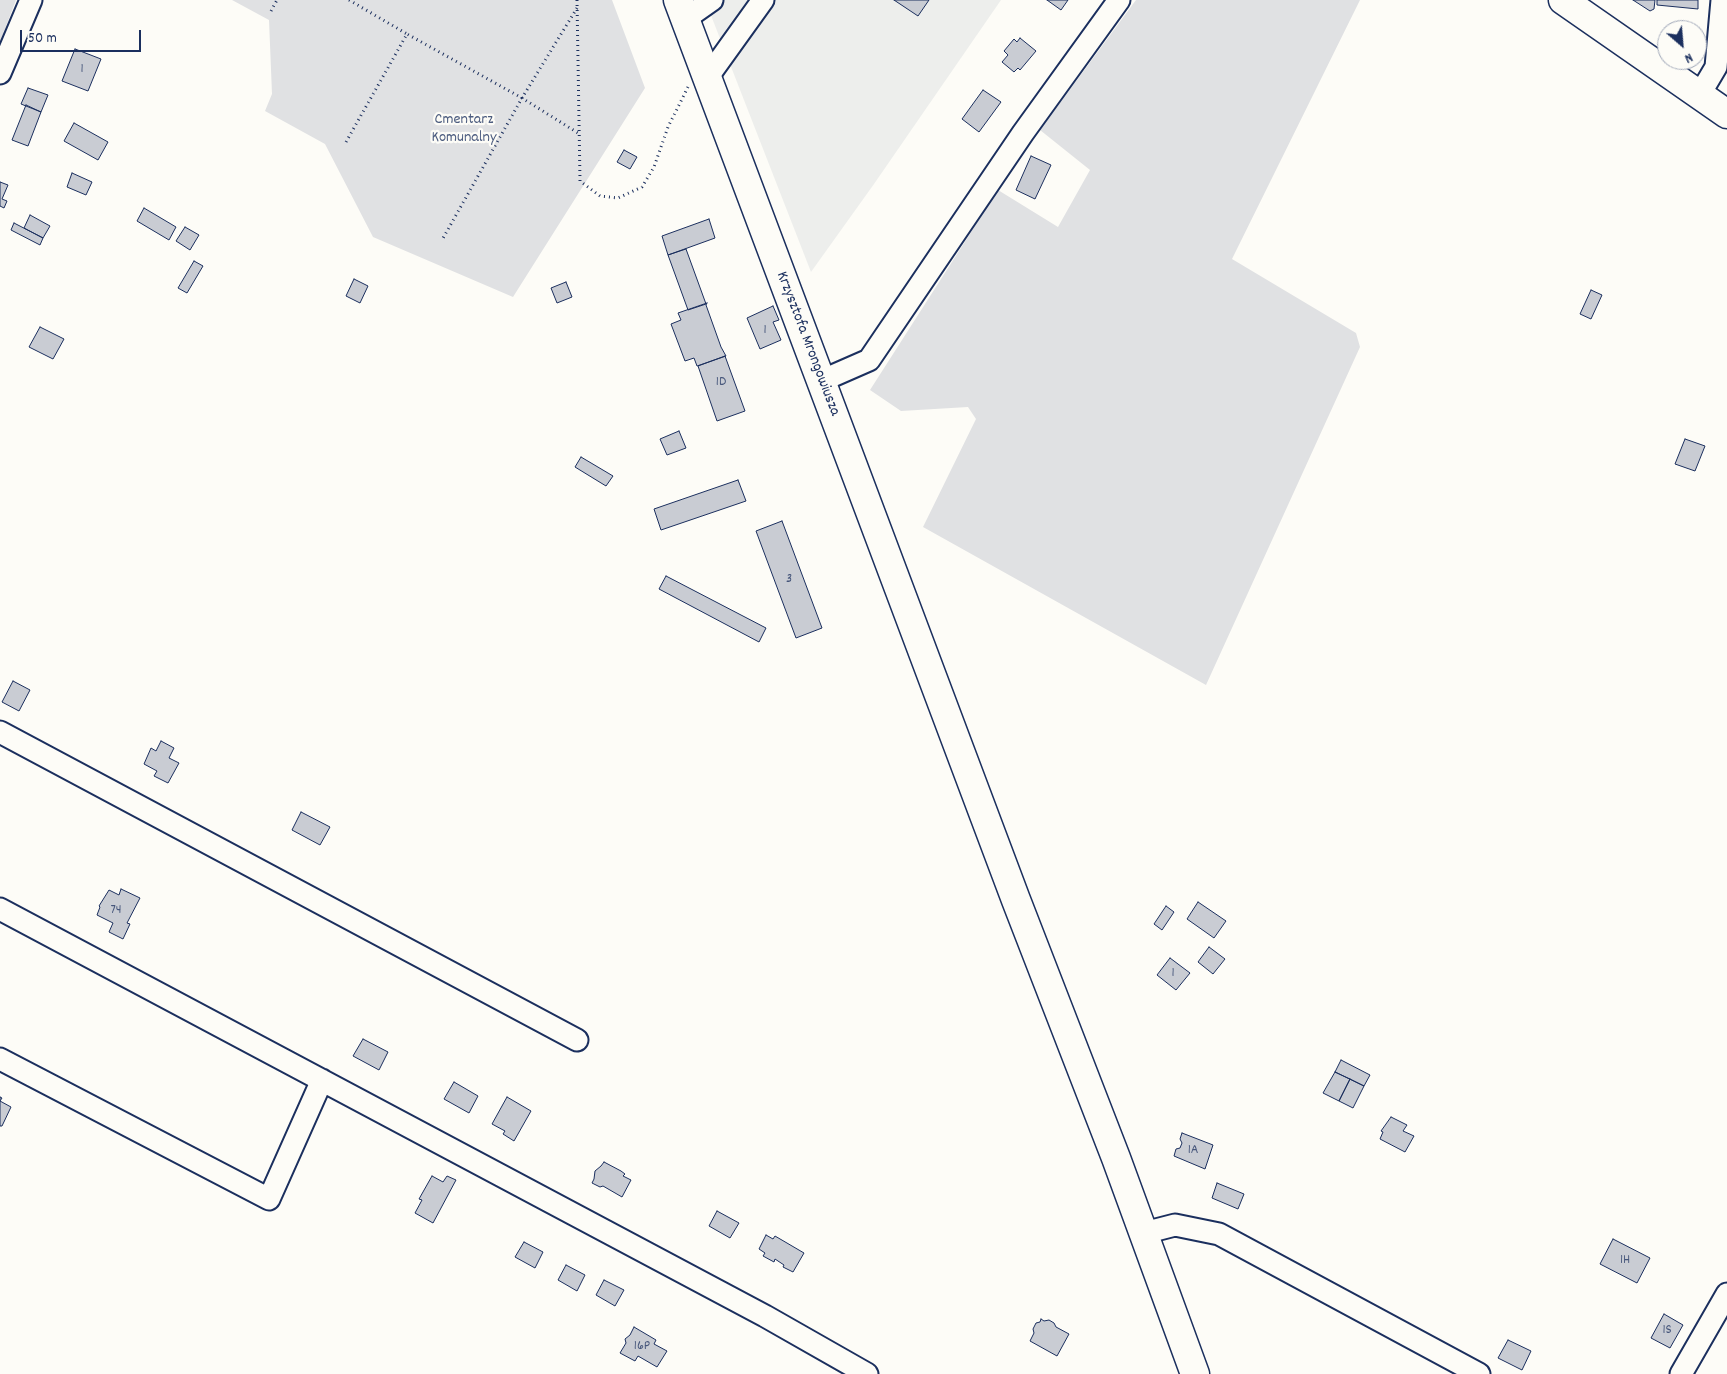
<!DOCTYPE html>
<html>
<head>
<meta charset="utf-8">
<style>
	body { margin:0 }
	#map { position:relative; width:1727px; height:1374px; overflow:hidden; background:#fdfcf7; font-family:Dekko,sans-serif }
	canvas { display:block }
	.north { position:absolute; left:1657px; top:20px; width:50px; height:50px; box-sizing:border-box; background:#fdfcf7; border:1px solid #a3aaba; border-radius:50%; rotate:153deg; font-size:14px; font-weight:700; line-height:20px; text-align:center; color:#1b2f5e }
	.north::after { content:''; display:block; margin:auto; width:18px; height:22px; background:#1b2f5e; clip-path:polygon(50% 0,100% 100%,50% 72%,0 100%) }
	.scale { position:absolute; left:20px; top:30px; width:121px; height:22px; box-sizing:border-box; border:2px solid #1b2f5e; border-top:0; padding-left:6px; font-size:15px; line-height:18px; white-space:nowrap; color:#1b2f5e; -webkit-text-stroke:4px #fdfcf7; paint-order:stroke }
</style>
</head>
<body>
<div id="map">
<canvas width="1727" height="1374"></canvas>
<div class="north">N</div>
<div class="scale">50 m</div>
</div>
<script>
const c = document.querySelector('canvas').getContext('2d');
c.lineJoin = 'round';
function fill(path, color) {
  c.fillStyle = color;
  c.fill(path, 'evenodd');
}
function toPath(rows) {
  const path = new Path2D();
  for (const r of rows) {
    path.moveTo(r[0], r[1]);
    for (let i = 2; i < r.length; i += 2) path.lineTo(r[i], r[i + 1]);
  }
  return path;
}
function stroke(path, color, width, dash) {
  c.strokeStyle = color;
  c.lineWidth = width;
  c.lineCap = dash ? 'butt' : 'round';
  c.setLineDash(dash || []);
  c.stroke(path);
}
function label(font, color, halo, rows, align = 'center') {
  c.font = font + ' Dekko,sans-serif';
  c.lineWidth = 4.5;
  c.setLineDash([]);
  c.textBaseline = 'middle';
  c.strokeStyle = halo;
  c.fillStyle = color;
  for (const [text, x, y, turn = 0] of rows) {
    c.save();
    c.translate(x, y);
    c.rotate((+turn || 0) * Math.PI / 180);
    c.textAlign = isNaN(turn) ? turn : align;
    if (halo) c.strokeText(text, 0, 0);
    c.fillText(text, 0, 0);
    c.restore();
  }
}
fill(toPath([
	[705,0,1001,0,874,184,811,272]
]), '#edeeec');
fill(toPath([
	[0,0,16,0,0,42],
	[232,0,612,0,645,88,513,297,373,237,325,144,265,111,272,94,269,20],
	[1136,0,1360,0,1232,259,1356,333,1360,347,1206,685,923,527,976,419,968,407,901,411,870,390,998,190,1058,227,1090,170,1040,130]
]), '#e0e1e3');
const building = toPath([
	[894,0,929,0,918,16,894,0],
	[1047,0,1068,0,1061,10,1047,0],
	[1633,0,1655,0,1654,9,1650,11,1633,0],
	[1657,0,1698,0,1698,9,1657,5,1657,0],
	[1020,38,1036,51,1020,70,1018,68,1014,72,1002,62,1008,55,1004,51,1014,39,1017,42,1020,38],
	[75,49,101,59,88,91,62,81,75,49],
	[28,88,48,95,41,112,21,104,28,88],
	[983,90,1001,102,979,132,962,119,983,90],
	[26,105,41,112,28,146,12,140,26,105],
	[74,123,108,142,98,160,64,141,74,123],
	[624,150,637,157,630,169,617,162,624,150],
	[1031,156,1051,165,1035,199,1016,190,1031,156],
	[72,173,92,182,86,195,67,187,72,173],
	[0,182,8,185,2,199,7,201,4,208,0,206,0,182],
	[144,208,176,227,169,240,137,221,144,208],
	[30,215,50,226,43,238,24,228,30,215],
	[709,219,715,238,668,255,662,236,709,219],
	[14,223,43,238,40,245,11,230,14,223],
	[185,227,199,235,190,250,176,241,185,227],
	[686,249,706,304,688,310,668,255,686,249],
	[194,261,203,266,187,293,178,288,194,261],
	[354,279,368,286,360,303,346,296,354,279],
	[566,282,572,297,557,303,551,288,566,282],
	[1591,290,1602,295,1591,319,1580,314,1591,290],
	[707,303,706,305,721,347,726,356,697,366,694,358,685,361,671,324,681,320,678,313,707,303],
	[773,306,779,320,773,322,781,340,760,349,747,318,773,306],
	[40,327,64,339,53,359,29,347,40,327],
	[725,356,745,411,717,421,698,366,725,356],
	[679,431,686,448,667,455,660,439,679,431],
	[1685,439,1705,446,1695,471,1675,464,1685,439],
	[581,457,613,476,606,486,575,467,581,457],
	[738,480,746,501,661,530,654,509,738,480],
	[782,521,822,628,796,638,756,531,782,521],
	[666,576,766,628,759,642,659,589,666,576],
	[13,681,30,690,19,711,2,702,13,681],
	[161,741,174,748,169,758,179,763,168,783,154,776,157,771,144,764,151,748,156,751,161,741],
	[301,812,330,827,320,845,292,830,301,812],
	[121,889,140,898,127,923,130,924,123,939,109,932,113,923,97,915,100,907,99,906,109,890,119,895,121,889],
	[1198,902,1226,921,1214,938,1187,919,1198,902],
	[1166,906,1174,912,1162,930,1154,924,1166,906],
	[1209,947,1225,959,1213,974,1198,962,1209,947],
	[1170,958,1190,973,1176,990,1157,975,1170,958],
	[363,1039,388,1052,379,1070,353,1056,363,1039],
	[1341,1060,1370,1075,1364,1086,1335,1072,1341,1060],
	[1335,1072,1350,1079,1339,1101,1323,1093,1335,1072],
	[1350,1079,1364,1086,1353,1108,1339,1101,1350,1079],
	[454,1082,478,1096,469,1113,444,1099,454,1082],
	[0,1097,2,1098,0,1101,11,1107,2,1126,0,1126,0,1097],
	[507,1097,531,1111,514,1141,503,1134,505,1131,492,1124,507,1097],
	[1391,1117,1407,1125,1403,1131,1414,1136,1405,1152,1380,1139,1383,1132,1381,1131,1391,1117],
	[1182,1133,1213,1145,1205,1169,1174,1156,1176,1149,1180,1148,1182,1143,1180,1139,1182,1133],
	[604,1162,621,1171,625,1174,623,1176,631,1180,622,1197,603,1186,600,1187,592,1183,594,1179,595,1171,601,1166,604,1162],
	[432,1176,443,1182,447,1176,456,1180,433,1223,415,1213,422,1200,419,1199,432,1176],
	[1217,1183,1244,1194,1238,1209,1212,1198,1217,1183],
	[717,1211,739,1223,730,1238,709,1226,717,1211],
	[766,1235,773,1239,775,1236,804,1253,793,1272,783,1267,784,1265,775,1259,774,1262,763,1256,765,1253,759,1249,766,1235],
	[1613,1239,1650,1258,1637,1283,1600,1264,1613,1239],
	[524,1242,543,1252,535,1268,515,1257,524,1242],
	[566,1265,585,1275,577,1291,558,1280,566,1265],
	[604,1280,624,1290,615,1306,596,1295,604,1280],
	[1664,1314,1683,1325,1670,1348,1651,1338,1664,1314],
	[1041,1319,1044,1321,1049,1320,1054,1323,1056,1327,1069,1334,1057,1356,1030,1341,1034,1333,1033,1329,1036,1323,1040,1322,1041,1319],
	[634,1327,656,1340,654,1344,667,1351,657,1367,638,1356,635,1361,620,1353,626,1343,625,1339,630,1335,634,1327],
	[1508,1340,1531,1351,1522,1370,1498,1358,1508,1340]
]);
fill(building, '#c9ccd3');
stroke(building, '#1b2f5e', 1);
const minor = toPath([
	[685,19,712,0],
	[0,73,31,0],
	[707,78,763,0],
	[1700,94,1716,67,1722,0],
	[821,381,869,360,1023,133,1119,0],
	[0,732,577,1040],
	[0,909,765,1316,867,1374],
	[0,1059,269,1199,322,1080],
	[1144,1233,1175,1225,1219,1234,1479,1374],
	[1681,1374,1727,1294]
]);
const major = toPath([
	[678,0,1016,900,1116,1158,1195,1374],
	[1563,0,1727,114]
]);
stroke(minor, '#1b2f5e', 25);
stroke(major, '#1b2f5e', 31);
stroke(toPath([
	[349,0,407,34],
	[577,0,580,181,600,196,618,198,642,187,654,167,668,127,688,87],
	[577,8,522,98,578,133],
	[271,11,277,0],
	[346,142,407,34,522,98,442,240]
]), '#1b2f5e', 3, [1, 4]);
stroke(minor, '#fdfcf7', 21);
stroke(major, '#fdfcf7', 28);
label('14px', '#46567b', null, [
	["1",82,70],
	["1",765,331],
	["1D",721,383],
	["3",789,580],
	["74",116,911],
	["1",1173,974],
	["1A",1193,1151],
	["1H",1625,1261],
	["1S",1667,1331],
	["16P",642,1347]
]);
label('16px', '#4c5c7f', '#fdfcf7', [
	["Cmentarz",464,121],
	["Komunalny",464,139]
]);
label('16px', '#1b2f5e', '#fdfcf7', [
	["Krzysztofa Mrongowiusza",807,344,69]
]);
</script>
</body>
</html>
